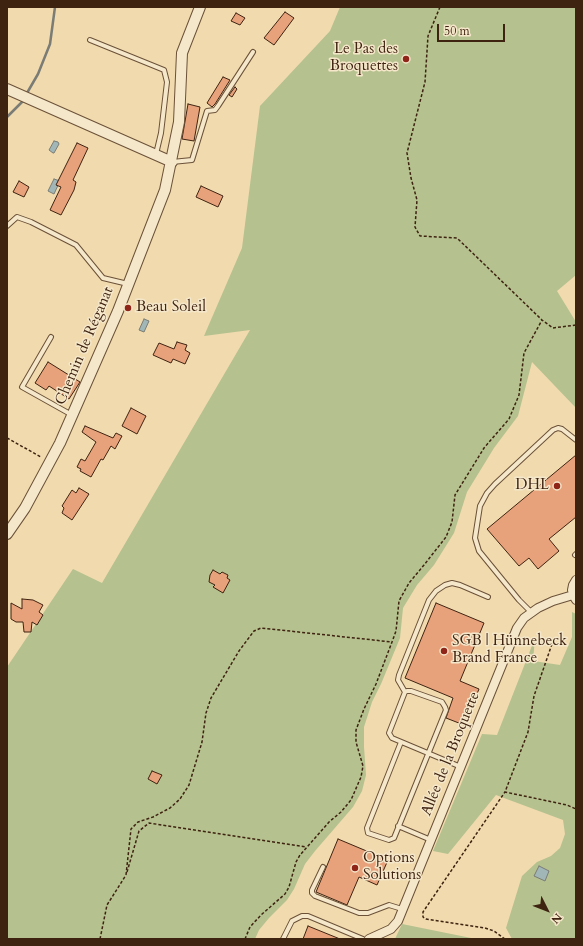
<!DOCTYPE html>
<html>
<head>
<meta charset="utf-8">
<style>
	body { margin:0 }
	#map { position:relative; width:583px; height:946px; overflow:hidden; background:#f0daae; font-family:Cardo,serif }
	canvas { display:block }
	.frame { position:absolute; inset:0; border:8px solid #3f2311; pointer-events:none }
	.north { position:absolute; left:527px; top:890px; width:40px; height:40px; -webkit-text-stroke:3px #f5e7ca; paint-order:stroke; rotate:132deg; font-size:11px; font-weight:700; line-height:16px; text-align:center; color:#3f2311 }
	.north::after { content:''; display:block; margin:auto; width:14px; height:18px; background:#3f2311; clip-path:polygon(50% 0,100% 100%,50% 72%,0 100%) }
	.scale { position:absolute; left:437px; top:24px; width:68px; height:18px; box-sizing:border-box; border:2px solid #3f2311; border-top:0; padding-left:5px; font-size:12px; line-height:14px; white-space:nowrap; color:#3f2311; -webkit-text-stroke:3px #f5e7ca; paint-order:stroke }
</style>
</head>
<body>
<div id="map">
<canvas width="583" height="946"></canvas>
<div class="frame"></div>
<div class="north">N</div>
<div class="scale">50 m</div>
</div>
<script>
const c = document.querySelector('canvas').getContext('2d');
c.lineJoin = 'round';
function fill(path, color) {
  c.fillStyle = color;
  c.fill(path, 'evenodd');
}
function toPath(rows) {
  const path = new Path2D();
  for (const r of rows) {
    path.moveTo(r[0], r[1]);
    for (let i = 2; i < r.length; i += 2) path.lineTo(r[i], r[i + 1]);
  }
  return path;
}
function stroke(path, color, width, dash) {
  c.strokeStyle = color;
  c.lineWidth = width;
  c.lineCap = dash ? 'butt' : 'round';
  c.setLineDash(dash || []);
  c.stroke(path);
}
function label(font, color, halo, rows, align = 'center') {
  c.font = font + ' Cardo,serif';
  c.lineWidth = 3;
  c.setLineDash([]);
  c.textBaseline = 'middle';
  c.strokeStyle = halo;
  c.fillStyle = color;
  for (const [text, x, y, turn = 0] of rows) {
    c.save();
    c.translate(x, y);
    c.rotate((+turn || 0) * Math.PI / 180);
    c.textAlign = isNaN(turn) ? turn : align;
    if (halo) c.strokeText(text, 0, 0);
    c.fillText(text, 0, 0);
    c.restore();
  }
}
fill(toPath([
	[340,7,576,7,576,275,557,291,576,322,576,408,532,362,518,416,494,448,467,492,454,533,434,565,417,585,403,608,400,638,381,684,372,702,364,727,364,747,366,775,362,791,353,807,315,851,305,864,294,889,287,900,269,918,259,930,255,939,7,939,7,667,73,569,102,583,250,330,204,336,242,248,260,106,330,31],
	[572,612,576,614,576,939,512,939,506,928,522,876,537,862,551,856,560,848,565,834,563,820,496,795,448,854,433,851,482,734,497,735,535,638,533,661,560,665,572,637],
	[402,924,476,939,395,939]
]), '#b5c18e');
const water = toPath([
	[54,141,58,142,59,144,54,153,53,153,49,150,54,141],
	[54,179,60,181,54,194,48,191,54,179],
	[144,319,149,321,144,332,139,330,144,319],
	[539,866,549,871,545,881,534,876,539,866]
]);
fill(water, '#a1b7b7');
stroke(water, '#7a7c75', 1);
stroke(toPath([
	[27,93,38,74,50,44,55,7],
	[7,117,23,101]
]), '#7a7c75', 2.5);
const building = toPath([
	[285,12,294,18,274,45,264,38,285,12],
	[236,13,245,18,240,25,231,21,236,13],
	[223,77,230,80,215,104,212,107,207,103,223,77],
	[235,87,237,89,232,97,229,95,235,87],
	[188,104,200,107,194,141,182,139,188,104],
	[77,143,88,148,73,180,76,182,74,190,61,215,50,210,61,187,56,185,77,143],
	[19,181,29,187,24,197,13,192,19,181],
	[201,186,223,196,218,207,196,197,201,186],
	[177,342,187,345,185,350,190,353,185,364,173,359,171,363,153,355,159,343,174,349,177,342],
	[48,362,80,382,69,399,49,386,46,390,35,383,48,362],
	[131,408,146,416,137,434,122,426,131,408],
	[85,426,113,438,116,433,122,436,115,449,111,446,103,460,101,459,91,477,80,471,81,469,77,467,81,459,85,461,96,442,82,432,85,426],
	[576,455,576,517,549,539,559,551,538,569,529,558,519,566,487,529,576,455],
	[79,488,89,494,72,520,62,513,64,508,62,506,72,490,76,493,79,488],
	[213,570,220,574,222,572,228,575,227,578,230,580,223,593,213,587,215,585,209,582,210,575,213,570],
	[22,599,33,600,43,605,39,612,43,615,37,625,32,622,31,632,24,632,23,622,16,622,11,619,11,603,22,609,22,599],
	[436,603,484,623,460,681,479,689,464,725,446,718,453,698,405,678,436,603],
	[152,771,162,775,157,784,148,779,152,771],
	[338,839,388,860,377,885,359,877,347,905,316,892,338,839],
	[308,926,340,939,303,939,308,926]
]);
fill(building, '#e7a17b');
stroke(building, '#3f2311', 1);
const service = toPath([
	[90,40,164,70,167,82,161,133,156,154],
	[172,162,192,160,207,111,215,110,218,106,253,52],
	[7,226,17,217,31,222,76,245,103,278,128,284],
	[51,337,22,387,72,415],
	[575,555,576,554],
	[531,612,519,600,479,551,475,538,480,506,487,493,495,484,553,430,558,428,562,429,576,440],
	[401,742,367,828,368,833,389,840,394,838,446,710,445,707,442,702,411,691,407,691,405,692],
	[461,767,392,738,389,733,405,692,398,680,399,675,429,600,436,591,445,585,452,583,460,585,488,597],
	[398,826,431,840],
	[323,867,312,890,312,893,315,896,359,913,368,913,389,905,402,909],
	[283,939,292,921,302,916,308,916,363,939]
]);
const minor = toPath([
	[576,580,573,585,572,590,573,595,576,600],
	[369,939,391,929,398,921,517,628,524,618,538,608,553,601,573,595]
]);
const tertiary = toPath([
	[7,89,172,162],
	[7,534,25,508,60,443,118,311,165,190,179,122,182,53,200,7]
]);
stroke(service, '#6b5138', 6);
stroke(minor, '#6b5138', 10);
stroke(tertiary, '#6b5138', 12);
stroke(toPath([
	[440,7,428,36,425,82,407,153,411,178,417,200,415,227,420,236,457,238,542,320,553,328,576,325],
	[7,438,41,457],
	[552,644,534,696,528,732,505,792,567,805,576,809],
	[127,872,139,831,149,823,306,847],
	[126,875,131,829,138,822,153,817,170,808,180,799,189,785,202,742,206,713,211,698,239,651,254,631,261,628,392,642],
	[100,939,107,905,126,875],
	[245,939,250,927,261,915,285,894,289,887,296,862,300,855,329,822,341,812,351,800,361,777,363,766,356,742,356,730,364,709,376,684,392,642,396,631,399,601,409,583,424,565,446,537,452,522,455,495,484,448,509,419,519,395,524,353,542,320],
	[505,939,494,931,485,928,426,919,423,917,423,912,505,792]
]), '#3f2311', 1.5, [3, 2]);
stroke(service, '#f5e7ca', 4);
stroke(minor, '#f5e7ca', 8);
stroke(tertiary, '#f5e7ca', 10);
for (const [x, y, r, color] of [
	[406,59,4,"#8f2418"],
	[128,308,4,"#8f2418"],
	[557,486,4,"#8f2418"],
	[444,651,4,"#8f2418"],
	[355,868,4,"#8f2418"]
]) {
  const dot = new Path2D();
  dot.arc(x, y, r, 0, 2 * Math.PI);
  c.fillStyle = color;
  c.fill(dot);
  stroke(dot, '#f5e7ca', 1.5);
}
label('15px', '#3f2311', '#f5e7ca', [
	["Le Pas des",398,50,"right"],
	["Broquettes",398,67,"right"],
	["Beau Soleil",136,308],
	["DHL",549,486,"right"],
	["SGB | Hünnebeck",452,642],
	["Brand France",452,659],
	["Options",363,859],
	["Solutions",363,876]
], 'left');
label('15px', '#3f2311', '#f5e7ca', [
	["Chemin de Réganat",85,346,-67],
	["Allée de la Broquette",451,754,-68]
]);
</script>
</body>
</html>
